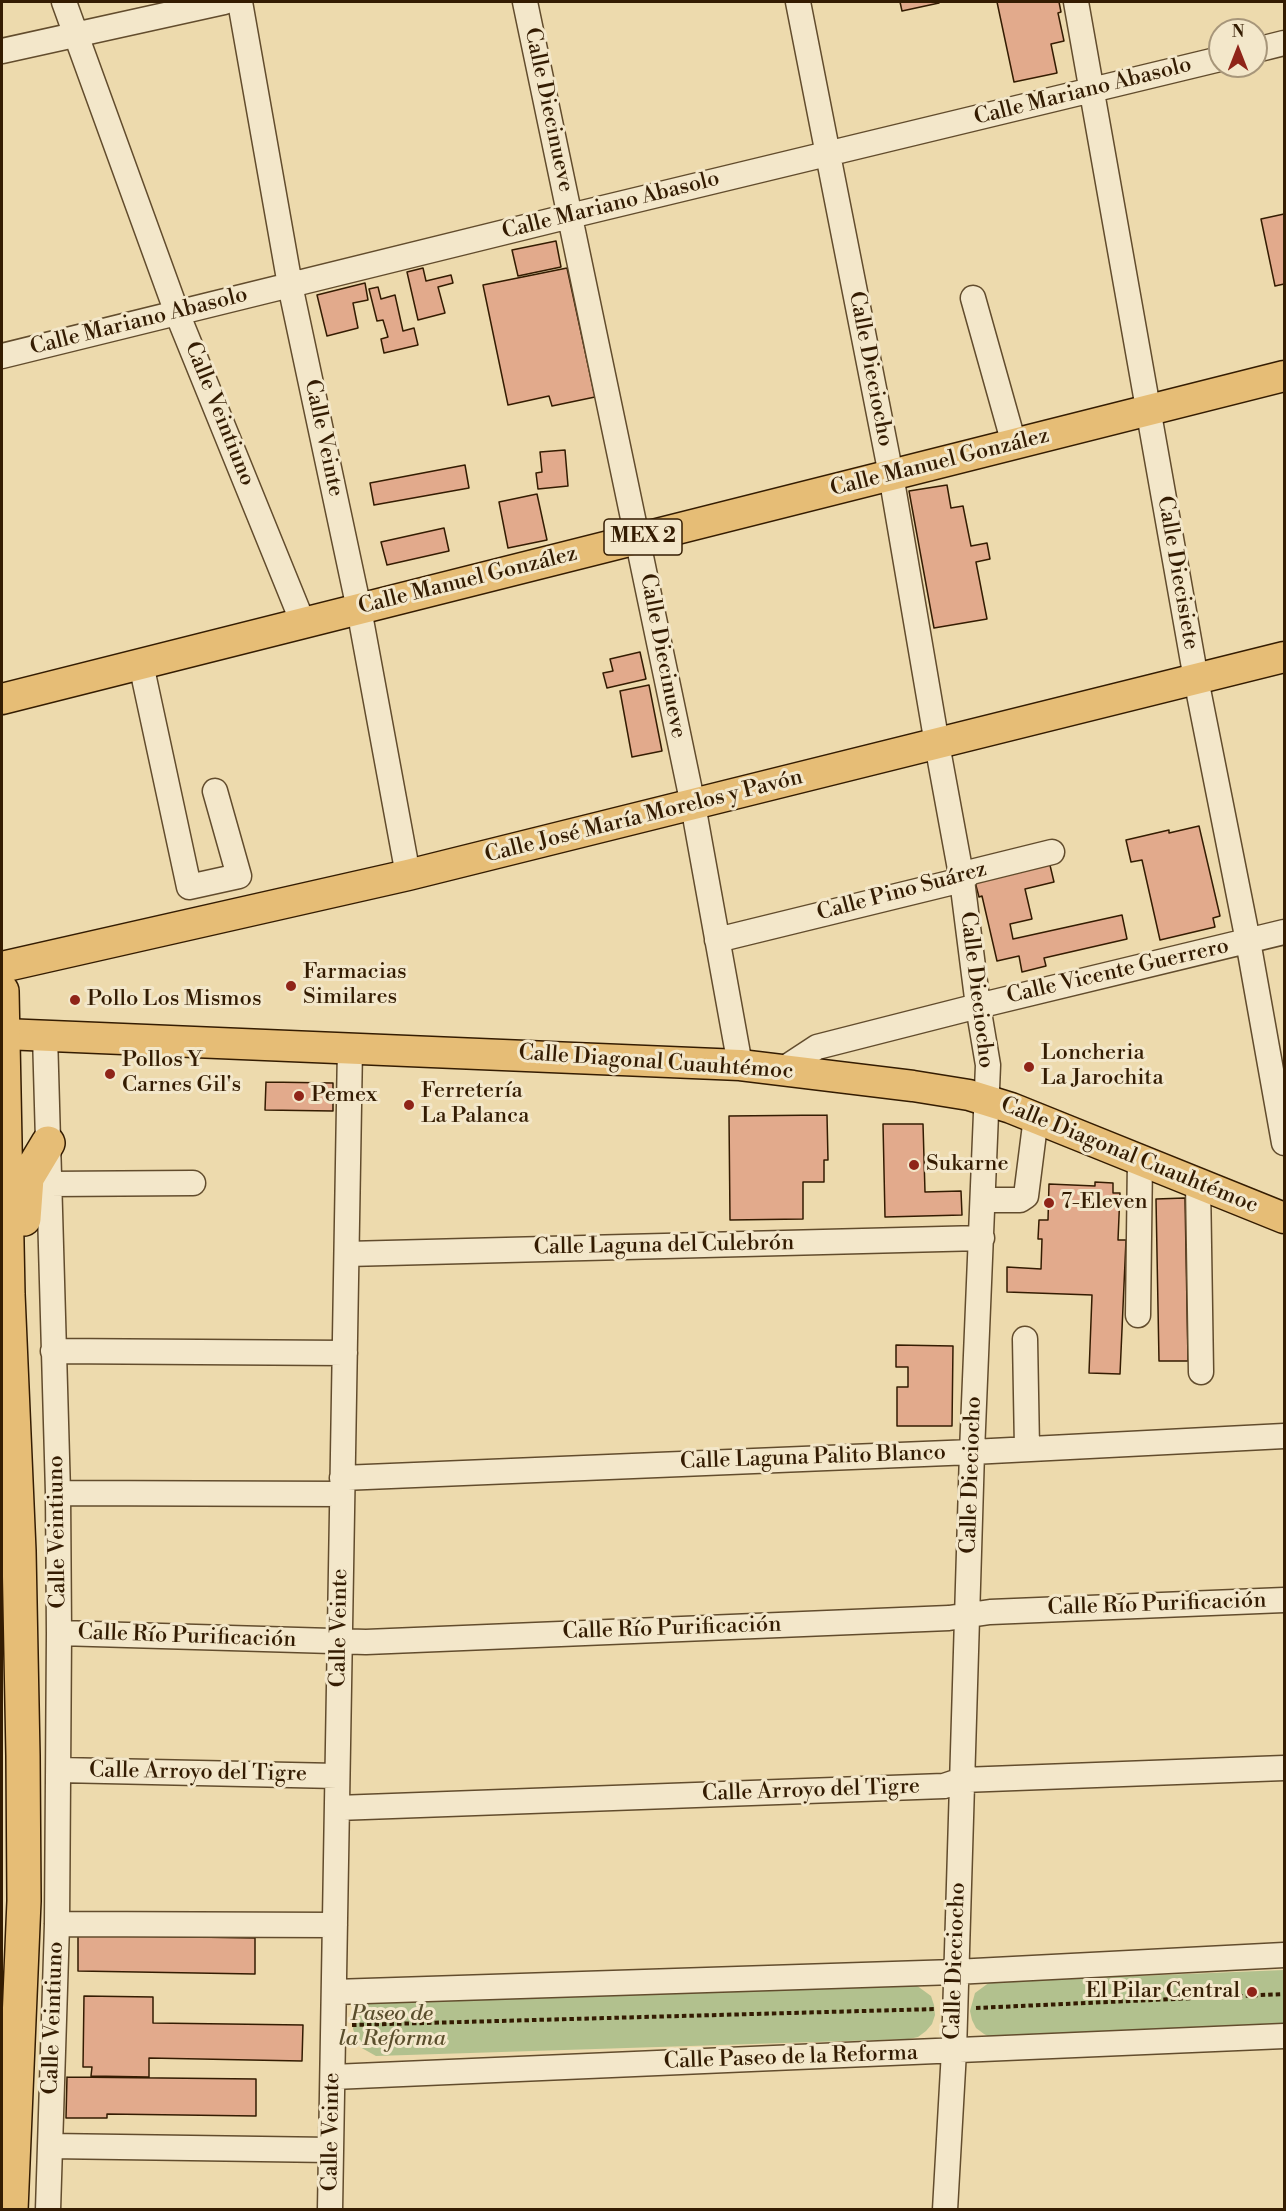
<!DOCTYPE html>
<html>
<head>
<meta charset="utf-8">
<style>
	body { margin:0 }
	#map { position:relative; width:1286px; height:2211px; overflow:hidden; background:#eddaad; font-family:"Libre Bodoni",serif }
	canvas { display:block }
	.frame { position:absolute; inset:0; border:3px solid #341c02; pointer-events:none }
	.north { position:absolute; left:1208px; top:18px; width:60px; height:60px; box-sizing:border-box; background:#f3e7ca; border:2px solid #a7967a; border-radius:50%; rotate:0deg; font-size:16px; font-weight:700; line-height:24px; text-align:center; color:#341c02 }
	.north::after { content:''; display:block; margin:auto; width:21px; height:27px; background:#8f2418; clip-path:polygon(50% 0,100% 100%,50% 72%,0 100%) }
</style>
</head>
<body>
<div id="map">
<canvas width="1286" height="2211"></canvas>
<div class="frame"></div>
<div class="north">N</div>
</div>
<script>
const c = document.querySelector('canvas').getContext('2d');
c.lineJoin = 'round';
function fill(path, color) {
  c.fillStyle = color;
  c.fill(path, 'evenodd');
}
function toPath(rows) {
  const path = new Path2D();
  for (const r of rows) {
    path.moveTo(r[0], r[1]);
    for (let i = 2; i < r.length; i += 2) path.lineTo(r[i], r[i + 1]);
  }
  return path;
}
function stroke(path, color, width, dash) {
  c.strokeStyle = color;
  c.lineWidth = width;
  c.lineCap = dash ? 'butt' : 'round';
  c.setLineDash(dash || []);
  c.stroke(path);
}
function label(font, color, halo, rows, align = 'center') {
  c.font = font + ' "Libre Bodoni",serif';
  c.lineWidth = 6;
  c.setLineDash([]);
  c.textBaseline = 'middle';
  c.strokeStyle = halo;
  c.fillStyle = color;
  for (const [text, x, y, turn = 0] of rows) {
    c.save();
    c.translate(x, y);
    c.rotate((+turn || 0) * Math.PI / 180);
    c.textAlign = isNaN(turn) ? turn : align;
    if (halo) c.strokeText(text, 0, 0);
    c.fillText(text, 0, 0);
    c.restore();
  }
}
fill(toPath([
	[1284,1970,1284,2026,992,2038,984,2034,976,2028,972,2020,970,2011,975,1993,990,1982],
	[916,1985,931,1996,934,2005,935,2015,932,2024,926,2031,918,2037,909,2039,376,2056,360,2047,353,2029,354,2020,358,2012,373,2000]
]), '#b2c18e');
const building = toPath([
	[900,2,939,2,939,3,902,11,900,2],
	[997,2,1059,2,1061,12,1058,13,1064,41,1051,44,1057,73,1014,82,997,2],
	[1284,214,1284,284,1275,286,1261,219,1284,214],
	[556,241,561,267,518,276,512,250,556,241],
	[423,268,426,281,451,275,453,283,438,287,445,313,418,320,407,272,423,268],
	[567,268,595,397,552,406,549,396,508,405,483,285,567,268],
	[365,283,368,300,353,303,358,328,327,336,317,295,365,283],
	[378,287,381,299,395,295,403,331,414,328,418,345,384,353,381,339,388,337,383,320,377,321,369,289,378,287],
	[565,450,568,486,538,489,536,473,542,472,540,452,565,450],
	[465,465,469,488,374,505,370,483,465,465],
	[947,485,951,508,963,506,971,546,987,543,990,559,976,562,987,619,934,628,909,491,947,485],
	[537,494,547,540,508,548,499,502,537,494],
	[444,528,449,551,387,565,381,542,444,528],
	[640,652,646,679,607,688,603,673,613,671,610,659,640,652],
	[649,685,662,751,632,757,620,691,649,685],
	[1199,826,1220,916,1213,918,1215,927,1160,940,1142,860,1131,862,1126,840,1169,830,1169,833,1199,826],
	[1049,861,1054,882,1025,889,1032,919,1010,924,1013,939,1122,915,1127,939,1044,958,1046,966,1022,972,1019,956,997,961,982,896,979,897,974,878,1049,861],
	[266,1082,333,1083,333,1111,265,1110,266,1082],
	[827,1115,828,1160,824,1160,824,1182,803,1182,803,1219,730,1220,729,1116,827,1115],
	[883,1124,923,1124,925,1192,961,1191,962,1215,885,1217,883,1124],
	[1095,1182,1113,1183,1113,1193,1120,1193,1118,1240,1126,1240,1120,1374,1089,1373,1092,1295,1007,1292,1007,1267,1041,1269,1042,1239,1038,1239,1039,1220,1048,1220,1049,1184,1095,1186,1095,1182],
	[1185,1198,1188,1361,1159,1361,1156,1199,1185,1198],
	[896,1345,953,1346,952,1426,897,1426,897,1387,908,1387,908,1367,896,1367,896,1345],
	[78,1935,255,1938,255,1974,78,1971,78,1935],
	[84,1996,153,1997,153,2023,303,2025,302,2061,149,2058,149,2077,91,2076,92,2067,83,2067,84,1996],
	[67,2077,256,2079,256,2116,107,2114,107,2118,66,2118,67,2077]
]);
fill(building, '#e2aa8c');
stroke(building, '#341c02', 1.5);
const minor = toPath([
	[64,2,177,313,303,623],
	[240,2,290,285,359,609,408,875],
	[525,2,693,805,740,1065],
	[798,2,891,475,937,744,962,880,978,1006,988,1065,972,1452,954,2051,945,2210],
	[1076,2,1196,679,1248,941,1284,1143],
	[1256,50,1284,43],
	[2,51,224,2],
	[973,298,1014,444],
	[2,356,570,216,1220,59],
	[141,664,189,887,239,876,215,791],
	[717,940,962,880,971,872,1052,852],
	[45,1035,58,1493,59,1633,57,1924,48,2210],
	[782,1070,817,1047,978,1006,1284,932],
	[1198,1183,1201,1372],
	[49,1184,193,1183],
	[983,1200,1020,1200,1026,1196,1036,1117],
	[347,1254,982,1238],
	[1138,1315,1140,1159],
	[1025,1339,1027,1448],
	[53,1351,345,1353],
	[342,1478,972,1452,1284,1436],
	[58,1493,342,1494],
	[59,1633,366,1642,949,1618,990,1612,1284,1600],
	[59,1770,337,1776],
	[337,1808,944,1786,962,1780,1284,1768],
	[57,1924,335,1925],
	[334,1992,955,1972,1284,1955],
	[333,2077,1284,2036],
	[50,2146,331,2150],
	[330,2210,350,1047]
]);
const major = toPath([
	[2,699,1284,376],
	[2,967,408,875,1284,657],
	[4,1034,740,1065,913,1086,969,1095,1011,1108,1284,1218]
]);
const highway = toPath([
	[2,991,8,1294,19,1551,23,1756,24,1901,11,2210],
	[24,1219,27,1178,48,1143]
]);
stroke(minor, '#624c2d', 27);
stroke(major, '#341c02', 33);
stroke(highway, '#341c02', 36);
stroke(toPath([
	[976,2008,1284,1994],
	[352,2025,936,2009]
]), '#341c02', 4, [4.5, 3]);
stroke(minor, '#f3e7ca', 24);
stroke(major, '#e6bd76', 30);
stroke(highway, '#e6bd76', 33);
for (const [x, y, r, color] of [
	[291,986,6,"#8f2418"],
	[75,1000,6,"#8f2418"],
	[1029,1067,6,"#8f2418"],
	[110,1074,6,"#8f2418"],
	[299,1096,6,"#8f2418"],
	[409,1105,6,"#8f2418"],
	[914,1165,6,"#8f2418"],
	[1049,1203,6,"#8f2418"],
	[1252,1992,6,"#8f2418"]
]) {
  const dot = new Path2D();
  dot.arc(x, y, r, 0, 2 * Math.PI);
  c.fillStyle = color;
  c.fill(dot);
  stroke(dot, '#f3e7ca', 2);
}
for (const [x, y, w] of [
	[643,537,78]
]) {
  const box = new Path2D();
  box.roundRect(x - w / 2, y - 18, w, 36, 4.5);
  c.fillStyle = '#f3e7ca';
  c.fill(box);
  stroke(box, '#341c02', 1.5);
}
label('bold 21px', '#341c02', null, [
	["MEX 2",643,537]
]);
label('22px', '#341c02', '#f3e7ca', [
	["Calle Mariano Abasolo",1083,92,-14],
	["Calle Diecinueve",548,110,78],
	["Calle Mariano Abasolo",611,206,-14],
	["Calle Mariano Abasolo",139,322,-14],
	["Calle Dieciocho",870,369,79],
	["Calle Veintiuno",219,414,68],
	["Calle Veinte",323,438,78],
	["Calle Manuel González",940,463,-14],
	["Calle Diecisiete",1177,573,80],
	["Calle Manuel González",468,581,-14],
	["Calle Diecinueve",662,656,79],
	["Calle José María Morelos y Pavón",644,817,-14],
	["Calle Pino Suárez",902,892,-15],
	["Calle Vicente Guerrero",1118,972,-13],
	["Calle Dieciocho",976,990,83],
	["Calle Diagonal Cuauhtémoc",656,1063,4],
	["Calle Diagonal Cuauhtémoc",1129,1156,22],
	["Calle Laguna del Culebrón",664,1246,-1],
	["Calle Laguna Palito Blanco",813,1458,-2],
	["Calle Dieciocho",972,1475,-88],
	["Calle Veintiuno",58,1532,-91],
	["Calle Río Purificación",1157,1605,-2],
	["Calle Veinte",340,1628,-89],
	["Calle Río Purificación",672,1629,-2],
	["Calle Río Purificación",187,1637,2],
	["Calle Arroyo del Tigre",198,1773,1],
	["Calle Arroyo del Tigre",811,1791,-2],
	["Calle Dieciocho",956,1961,-88],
	["Calle Veintiuno",54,2018,-88],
	["Calle Paseo de la Reforma",791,2058,-2],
	["Calle Veinte",332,2132,-89]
]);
label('22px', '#341c02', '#f3e7ca', [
	["Farmacias",303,973],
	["Similares",303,998],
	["Pollo Los Mismos",87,1000],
	["Loncheria",1041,1054],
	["La Jarochita",1041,1079],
	["Pollos Y",122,1061],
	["Carnes Gil's",122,1086],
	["Ferretería",421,1092],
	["La Palanca",421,1117],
	["Pemex",311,1096],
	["Sukarne",926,1165],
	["7-Eleven",1061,1203],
	["El Pilar Central",1240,1992,"right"]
], 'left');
label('italic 22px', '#5a4e2c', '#f3e7ca', [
	["Paseo de",392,2015],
	["la Reforma",392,2040]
]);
</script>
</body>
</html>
